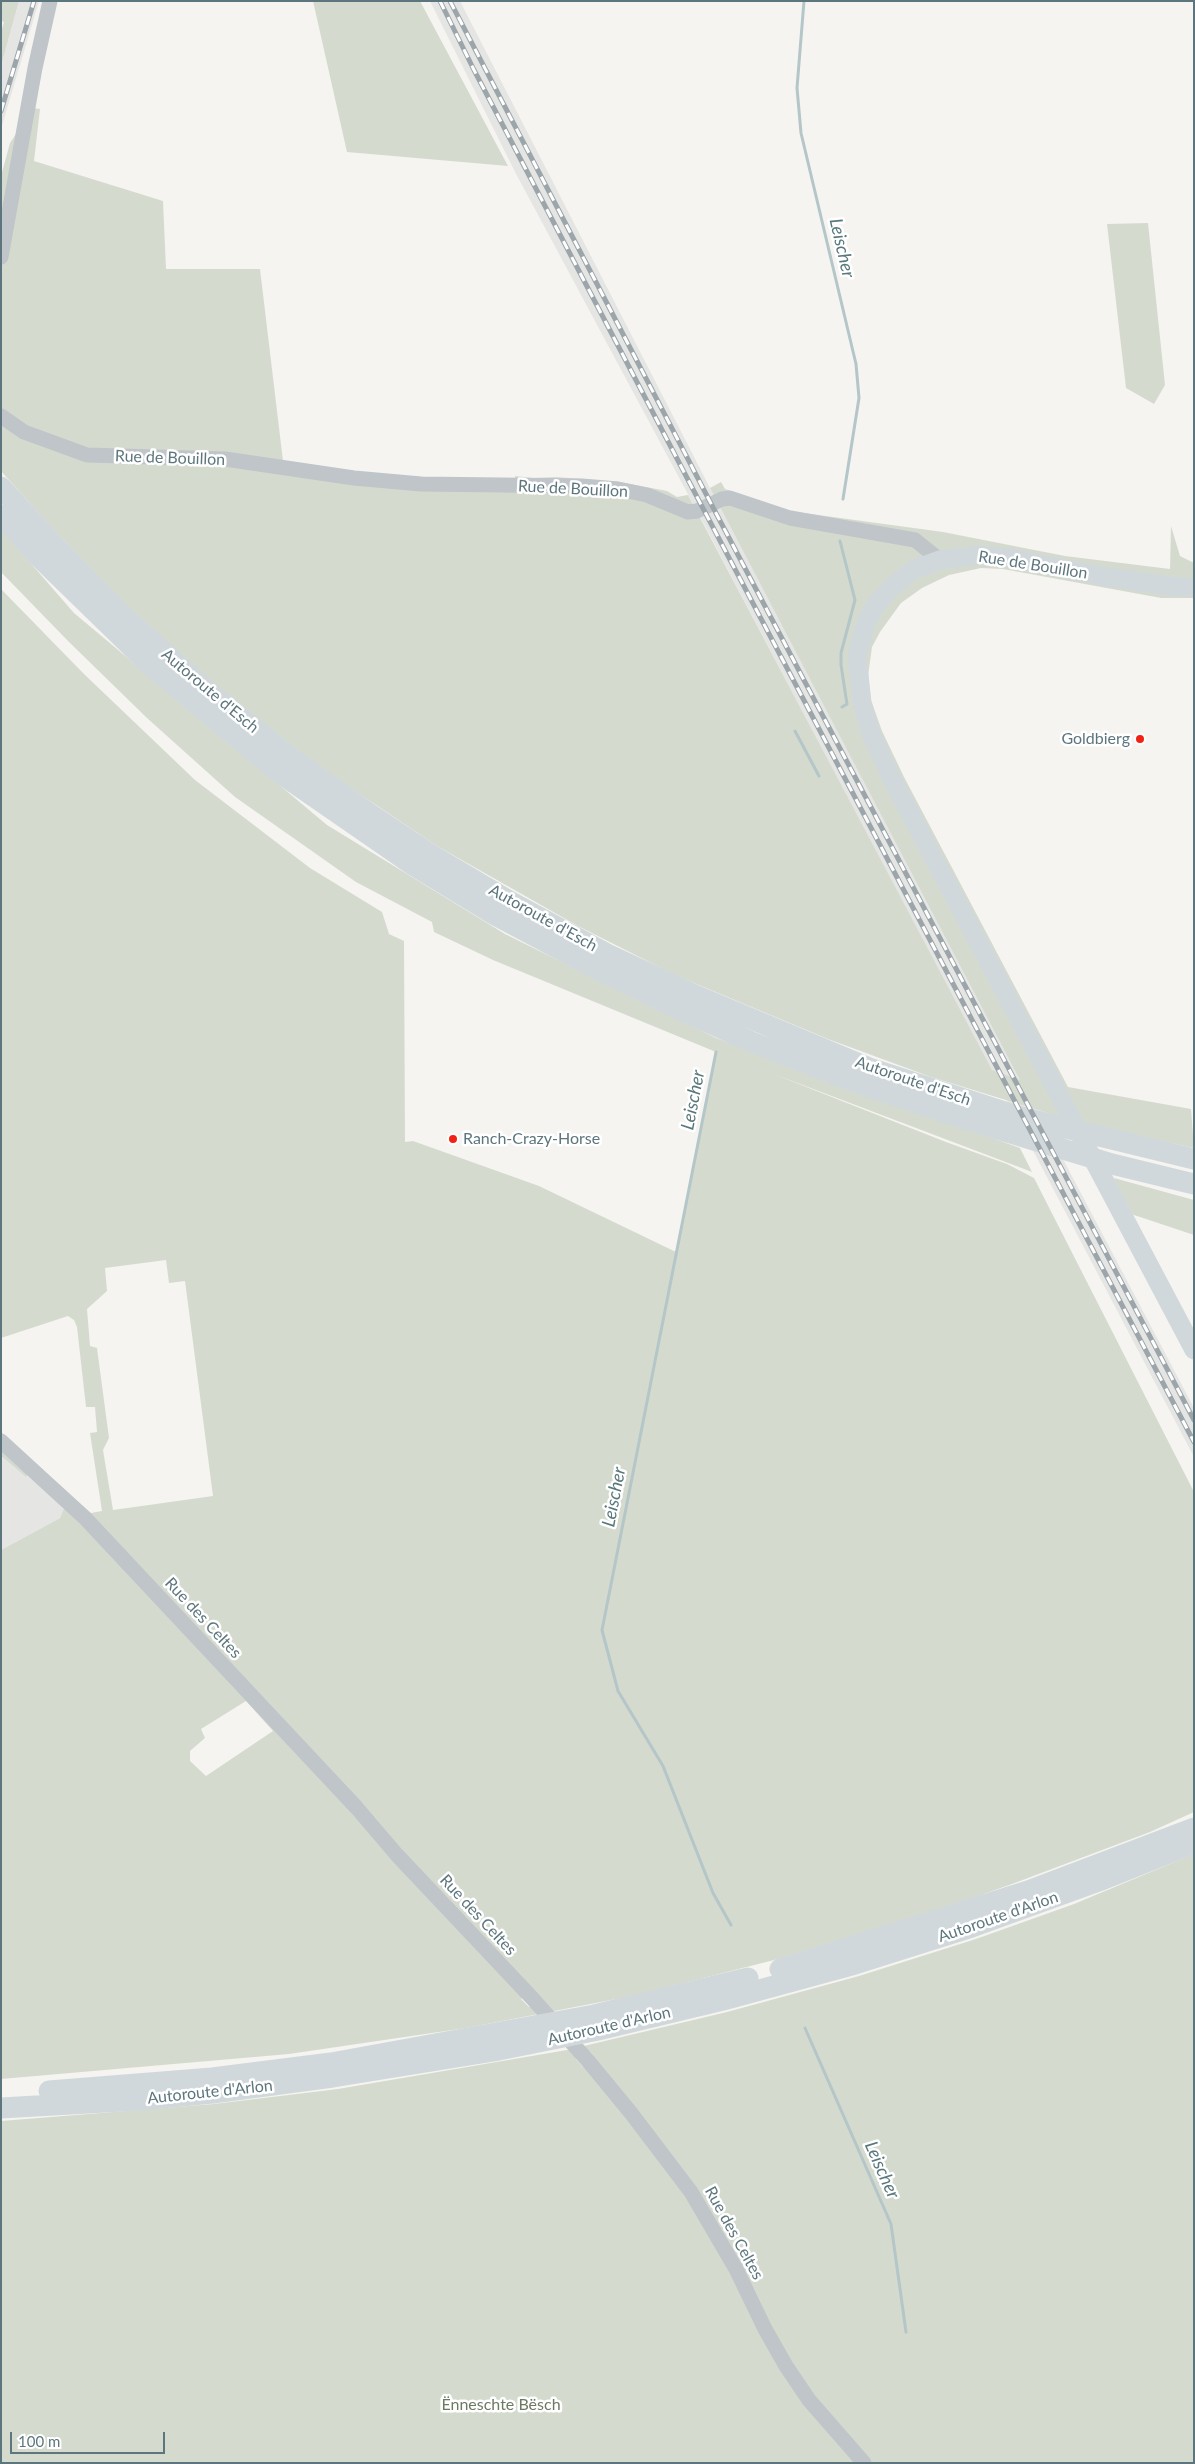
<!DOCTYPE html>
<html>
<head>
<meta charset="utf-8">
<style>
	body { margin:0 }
	#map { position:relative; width:1195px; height:2464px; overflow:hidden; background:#f5f4f0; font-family:Lato,sans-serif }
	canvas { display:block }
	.frame { position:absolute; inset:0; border:2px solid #5d767e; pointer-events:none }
	.scale { position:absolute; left:10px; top:2432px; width:155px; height:22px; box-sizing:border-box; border:2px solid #5d767e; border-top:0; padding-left:6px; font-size:15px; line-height:18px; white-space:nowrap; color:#5d767e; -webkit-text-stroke:4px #fff; paint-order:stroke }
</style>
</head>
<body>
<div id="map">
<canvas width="1195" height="2464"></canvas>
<div class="frame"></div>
<div class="scale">100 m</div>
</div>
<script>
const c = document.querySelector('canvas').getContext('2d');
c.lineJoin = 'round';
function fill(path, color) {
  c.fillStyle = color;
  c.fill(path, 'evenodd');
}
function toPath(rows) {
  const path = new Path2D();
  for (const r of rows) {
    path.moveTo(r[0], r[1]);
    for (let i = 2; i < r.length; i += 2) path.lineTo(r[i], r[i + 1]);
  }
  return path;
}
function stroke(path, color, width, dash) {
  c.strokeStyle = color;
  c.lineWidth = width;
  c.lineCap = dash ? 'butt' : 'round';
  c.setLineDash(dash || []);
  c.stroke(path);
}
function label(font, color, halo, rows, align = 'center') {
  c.font = font + ' Lato,sans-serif';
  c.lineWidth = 5;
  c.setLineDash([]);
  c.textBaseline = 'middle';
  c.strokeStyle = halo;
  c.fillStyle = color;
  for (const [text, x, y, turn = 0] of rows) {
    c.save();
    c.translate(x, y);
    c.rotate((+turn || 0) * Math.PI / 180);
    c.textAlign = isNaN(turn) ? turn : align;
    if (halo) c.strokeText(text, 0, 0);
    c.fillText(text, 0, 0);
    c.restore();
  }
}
fill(toPath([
	[19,1,39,1,1,129,1,66],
	[430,1,460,1,710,488,1194,1408,1194,1457,706,528,515,172],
	[1,1456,26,1477,29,1475,64,1508,60,1518,1,1550]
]), '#e5e6e4');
fill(toPath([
	[1,1,19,1,1,66,1,32,4,22,1,21],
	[313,1,420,1,508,166,347,152],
	[33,108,40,109,34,161,163,201,166,269,260,269,283,461,384,476,515,479,515,476,533,478,556,477,620,482,667,491,677,497,688,495,992,1070,1020,1080,710,488,721,482,725,489,789,511,943,532,1065,556,1170,569,1171,526,1180,556,1194,563,1194,598,1161,598,1003,569,981,568,949,575,922,588,901,603,880,632,872,647,868,676,871,700,882,731,904,777,1068,1087,1191,1109,1194,1148,1084,1124,931,1077,828,1039,675,975,578,926,437,846,318,766,216,686,128,607,52,528,1,471,1,176,10,143],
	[1148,223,1165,385,1154,404,1126,388,1107,224],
	[1,529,74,613,327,825,505,934,716,1038,1020,1148,1032,1172,771,1073,946,1142,1007,1164,1034,1178,1194,1492,1194,1812,1150,1832,1012,1884,893,1926,782,1958,632,1996,466,2028,289,2054,1,2079,1,1550,60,1518,64,1508,28,1475,26,1477,1,1456,1,1432,91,1513,102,1511,90,1433,97,1432,95,1407,86,1407,77,1327,74,1320,68,1316,1,1338,1,589,84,674,195,780,310,868,382,912,389,934,404,941,405,1142,413,1141,539,1186,676,1252,716,1052,493,960,434,932,432,922,356,882,235,797,147,718,68,641,1,572],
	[166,1260,169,1283,185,1281,213,1496,113,1510,103,1450,109,1438,97,1348,90,1346,87,1309,107,1291,105,1268],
	[246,1701,273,1731,206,1776,190,1761,190,1751,205,1738,201,1729],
	[532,1988,540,1997,529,2007,521,1999],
	[1114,1178,1194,1200,1194,1235,1128,1213],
	[1194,1854,1194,2463,1,2463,1,2121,214,2104,338,2089,567,2050,727,2012,859,1976,976,1939,1074,1904],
	[590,2052,594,2057,583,2067,576,2059]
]), '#d5dacf');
stroke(toPath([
	[804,1,797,88,801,133,856,364,859,398,843,499],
	[840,541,855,600,841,653,841,665,847,704,842,707],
	[795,731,819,776],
	[716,1052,602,1630,618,1691,663,1766,713,1893,731,1925],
	[805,2028,891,2224,906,2332]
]), '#b4c6c8', 3);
stroke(toPath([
	[1,257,35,68,50,1],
	[1,416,24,432,87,455,225,459,354,478,421,484,582,486,618,489,647,495,688,512,697,511,722,499,730,498,790,518,915,540,940,560],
	[1,1441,86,1519,356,1807,397,1855,532,1998,589,2062,631,2113,691,2192,736,2269,765,2329,786,2366,809,2400,864,2463]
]), '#bfc5c8', 15);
stroke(toPath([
	[1194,588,1169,586,1101,576,1010,558,979,555,940,560,915,569,894,585,878,602,866,622,857,656,862,703,872,736,893,781,1194,1350]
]), '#d1d8db', 19);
stroke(toPath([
	[1,487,55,546,121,614,210,693,290,757,373,816,430,854,511,902,607,954,697,996,869,1068,1017,1116,1194,1159],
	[1,515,38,556,151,666,277,771,413,865,495,915,593,967,689,1014,754,1043,860,1084,968,1120,1112,1164,1194,1184],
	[780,1969,1028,1891,1194,1828],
	[49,2091,212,2078,331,2063,594,2015,748,1978],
	[1,2108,141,2100,213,2093,333,2077,494,2051,598,2030,723,2000,855,1964,972,1927,1099,1881,1194,1843]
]), '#d1d8db', 21);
const rail = toPath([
	[440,1,474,70,696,495,1194,1442],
	[450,1,718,517,1194,1420],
	[1,111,34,1]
]);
stroke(rail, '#9ca6aa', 5);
stroke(rail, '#fff', 3, [9]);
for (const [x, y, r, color] of [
	[1140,739,5,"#f12114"],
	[453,1139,5,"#f12114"]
]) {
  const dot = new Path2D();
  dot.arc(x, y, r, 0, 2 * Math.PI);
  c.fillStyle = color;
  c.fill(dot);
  stroke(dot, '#fff', 2);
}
label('16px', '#5d767e', '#fff', [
	["Rue de Bouillon",170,458,2],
	["Rue de Bouillon",573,489,3],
	["Rue de Bouillon",1033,565,9],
	["Autoroute d'Esch",210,691,40],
	["Autoroute d'Esch",543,918,29],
	["Autoroute d'Esch",913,1081,19],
	["Rue des Celtes",203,1618,47],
	["Rue des Celtes",478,1915,47],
	["Autoroute d'Arlon",998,1917,-19],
	["Autoroute d'Arlon",609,2026,-13],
	["Autoroute d'Arlon",210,2092,-6],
	["Rue des Celtes",734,2233,61]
]);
label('16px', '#5d767e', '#fff', [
	["Goldbierg",1130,739],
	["Ranch-Crazy-Horse",463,1139,"left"]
], 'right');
label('16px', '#6b7b61', '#fff', [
	["Ënneschte Bësch",501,2405]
]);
label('italic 18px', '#58787b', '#fff', [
	["Leischer",842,248,77],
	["Leischer",693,1100,-79],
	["Leischer",614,1497,-79],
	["Leischer",882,2170,66]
]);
</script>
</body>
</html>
